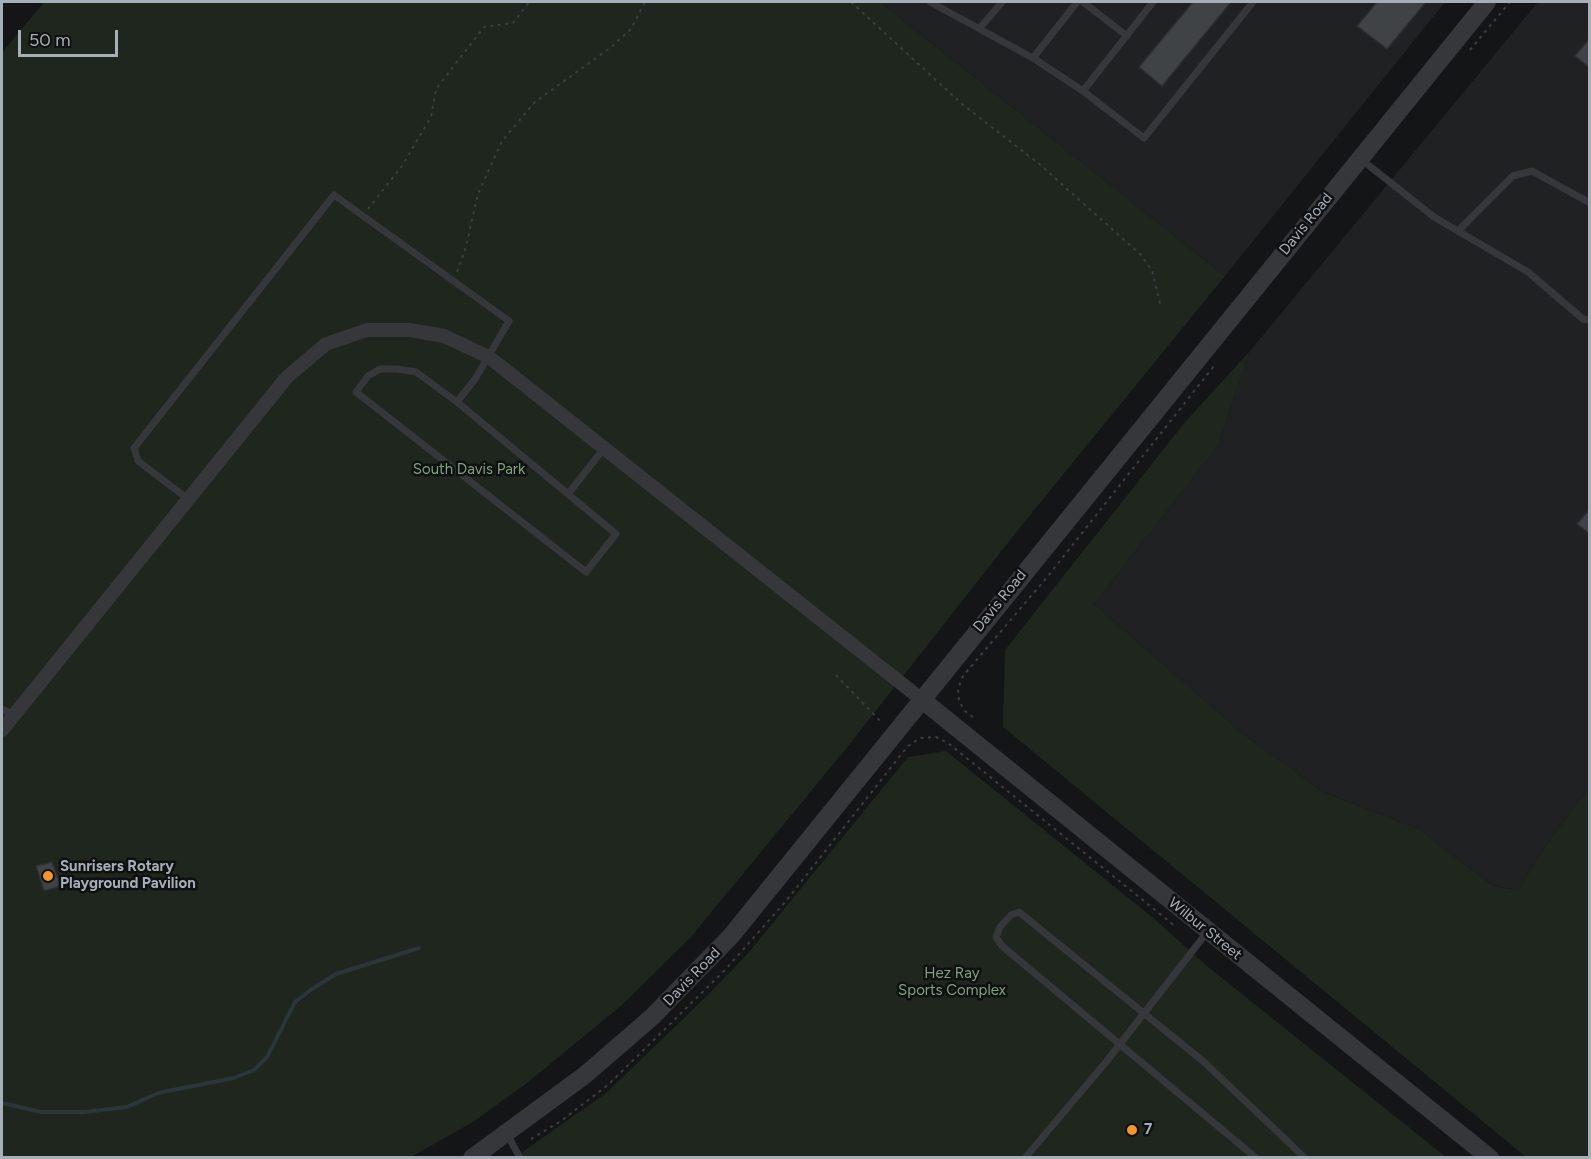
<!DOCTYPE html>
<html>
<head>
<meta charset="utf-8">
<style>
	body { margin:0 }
	#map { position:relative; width:1591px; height:1159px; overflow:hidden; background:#141516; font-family:Figtree,sans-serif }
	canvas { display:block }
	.frame { position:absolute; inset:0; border:3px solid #a6aeb7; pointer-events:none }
	.scale { position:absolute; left:18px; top:30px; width:100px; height:27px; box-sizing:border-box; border:3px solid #a6aeb7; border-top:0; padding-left:8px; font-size:18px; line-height:21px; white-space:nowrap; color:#a6aeb7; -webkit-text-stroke:4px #0f1011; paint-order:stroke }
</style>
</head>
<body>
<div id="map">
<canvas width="1591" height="1159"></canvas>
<div class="frame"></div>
<div class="scale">50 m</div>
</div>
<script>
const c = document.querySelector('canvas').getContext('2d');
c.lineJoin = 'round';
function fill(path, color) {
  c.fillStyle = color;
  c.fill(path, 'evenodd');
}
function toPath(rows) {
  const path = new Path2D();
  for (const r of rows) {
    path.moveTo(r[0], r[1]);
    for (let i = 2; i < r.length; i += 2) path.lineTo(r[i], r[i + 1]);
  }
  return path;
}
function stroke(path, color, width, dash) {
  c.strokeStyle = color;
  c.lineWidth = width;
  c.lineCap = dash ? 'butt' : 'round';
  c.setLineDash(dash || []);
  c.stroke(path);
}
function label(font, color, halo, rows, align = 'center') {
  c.font = font + ' Figtree,sans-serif';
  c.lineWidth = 5;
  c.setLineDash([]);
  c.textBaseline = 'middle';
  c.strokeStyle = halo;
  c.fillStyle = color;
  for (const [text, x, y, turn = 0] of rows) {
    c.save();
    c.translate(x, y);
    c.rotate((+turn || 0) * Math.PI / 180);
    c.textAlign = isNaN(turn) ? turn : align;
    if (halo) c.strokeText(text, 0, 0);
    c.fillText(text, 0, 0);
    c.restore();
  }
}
fill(toPath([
	[880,2,1445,2,1225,276],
	[1538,2,1589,2,1589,791,1580,799,1545,847,1518,890,1493,886,1419,829,1323,792,1242,733,1094,604,1218,446,1250,351]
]), '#202123');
fill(toPath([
	[44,2,880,2,1225,276,1022,525,845,750,691,937,622,1005,527,1083,473,1122,411,1157,2,1158,2,53],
	[1250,351,1218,446,1094,604,1242,733,1323,792,1419,829,1493,886,1518,890,1545,847,1580,799,1589,791,1589,1157,1526,1157,1003,727,1005,650,1185,422],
	[946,751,1152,917,1207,966,1446,1157,514,1158,606,1093,711,992,749,952,908,757]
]), '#1e261e');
stroke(toPath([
	[2,1103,41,1112,84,1112,127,1107,158,1093,234,1078,254,1070,267,1057,295,1002,312,989,336,974,419,948]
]), '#2a363a', 4);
const building = toPath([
	[1193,2,1231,2,1162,86,1139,67,1193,2],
	[1377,2,1426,2,1387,49,1357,26,1377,2],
	[1590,38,1590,68,1575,56,1590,38],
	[1590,509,1590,534,1577,524,1590,509],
	[52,862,61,886,44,891,36,866,52,862]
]);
fill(building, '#404346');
stroke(building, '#2e2f32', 1.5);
stroke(toPath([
	[851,2,962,104,1038,163,1140,254,1152,270,1160,304],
	[1470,50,1510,2],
	[368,209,402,166,431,117,436,89,484,27,513,23,529,2],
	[457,272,465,250,478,194,502,141,535,102,610,48,631,29,645,2],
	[836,675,882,723],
	[973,717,965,711,959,701,958,689,963,676,1048,576,1214,366],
	[531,1139,561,1121,608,1085,725,970,786,901,907,747,920,738,936,737,948,743,1175,926]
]), '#3b3e42', 2, [3, 4.5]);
stroke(toPath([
	[930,2,1033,58,1083,91,1144,138,1253,2],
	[1083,2,1127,36],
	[980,28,1002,2],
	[1033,58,1077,2],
	[1083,91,1153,2],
	[1362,160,1434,217,1528,272,1583,319,1590,320],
	[1458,231,1513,176,1532,171,1590,203],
	[457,402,568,494,605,447],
	[188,499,138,461,134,448,334,195,509,321,475,379,457,402,416,372,397,369,380,369,368,376,356,392,586,572,616,534,568,494],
	[2,709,14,715],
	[507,1134,520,1158],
	[1025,1158,1106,1062,1208,931],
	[1256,1158,1002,946,996,937,1000,927,1011,915,1019,912,1204,1062,1305,1158]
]), '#35373b', 7);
stroke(toPath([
	[2,730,287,377,326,344,367,330,410,330,444,336,489,357,921,699]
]), '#35373b', 14);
stroke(toPath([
	[921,699,1490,1158],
	[472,1158,585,1075,652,1017,731,936,1487,2]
]), '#35373b', 18);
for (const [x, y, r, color] of [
	[48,876,6,"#f3942f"],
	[1132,1130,6,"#f3942f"]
]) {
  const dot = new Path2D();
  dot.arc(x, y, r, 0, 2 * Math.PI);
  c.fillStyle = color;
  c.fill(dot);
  stroke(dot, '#0f1011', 2);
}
label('15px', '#a6aeb7', '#0f1011', [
	["Davis Road",1306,224,-51],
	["Davis Road",1000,601,-51],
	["Wilbur Street",1205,929,39],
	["Davis Road",692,977,-46]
]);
label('15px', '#80a27d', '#0f1011', [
	["South Davis Park",469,470],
	["Hez Ray",952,974],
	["Sports Complex",952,991]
]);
label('bold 15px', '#a6aeb7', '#0f1011', [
	["Sunrisers Rotary",60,867],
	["Playground Pavilion",60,884],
	["7",1144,1130]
], 'left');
</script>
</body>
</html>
